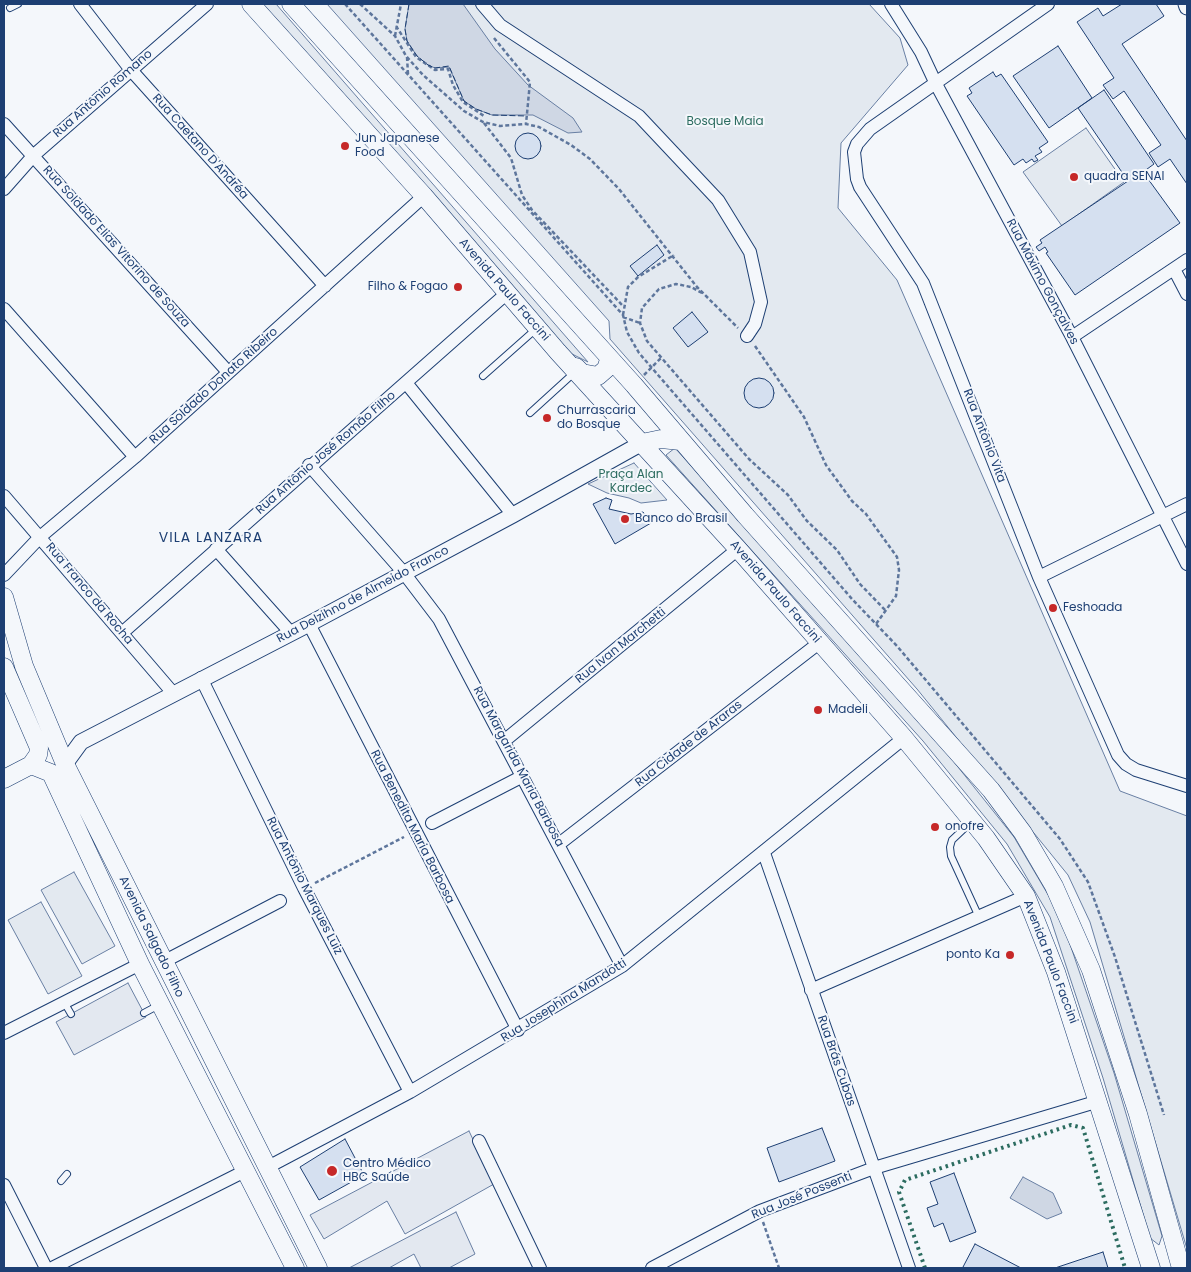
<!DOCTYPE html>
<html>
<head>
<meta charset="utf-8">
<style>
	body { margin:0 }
	#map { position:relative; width:1191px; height:1272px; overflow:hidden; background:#f4f7fb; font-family:Poppins,sans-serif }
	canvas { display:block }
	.frame { position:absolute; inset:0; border:5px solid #1d3f73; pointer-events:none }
</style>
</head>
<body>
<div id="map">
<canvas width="1191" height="1272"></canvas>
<div class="frame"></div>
</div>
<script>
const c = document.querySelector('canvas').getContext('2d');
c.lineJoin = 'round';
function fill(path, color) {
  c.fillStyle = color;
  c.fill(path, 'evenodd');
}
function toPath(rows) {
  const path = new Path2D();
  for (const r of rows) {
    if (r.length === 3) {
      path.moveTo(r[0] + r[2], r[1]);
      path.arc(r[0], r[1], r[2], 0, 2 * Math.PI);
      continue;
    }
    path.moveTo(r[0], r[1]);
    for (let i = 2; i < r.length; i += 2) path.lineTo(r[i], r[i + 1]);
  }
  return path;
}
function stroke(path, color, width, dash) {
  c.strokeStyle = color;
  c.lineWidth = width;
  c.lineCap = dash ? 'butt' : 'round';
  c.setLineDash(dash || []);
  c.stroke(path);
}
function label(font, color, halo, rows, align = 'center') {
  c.font = font + ' Poppins,sans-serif';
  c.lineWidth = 4;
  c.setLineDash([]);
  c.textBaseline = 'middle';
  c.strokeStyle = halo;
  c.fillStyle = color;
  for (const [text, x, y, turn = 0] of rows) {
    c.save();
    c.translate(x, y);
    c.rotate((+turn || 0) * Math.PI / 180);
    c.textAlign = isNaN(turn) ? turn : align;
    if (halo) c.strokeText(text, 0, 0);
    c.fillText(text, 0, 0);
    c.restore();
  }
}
const green = toPath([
	[260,4,276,4,588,362,562,349,260,4],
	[327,4,869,4,900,38,908,65,841,143,838,208,897,280,1120,791,1187,816,1187,1249,1090,922,1068,875,917,689,610,339,609,321,327,4],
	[1086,128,1124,182,1062,226,1023,172,1086,128],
	[675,448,930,732,1014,837,1060,915,1114,1073,1162,1236,1159,1245,1150,1238,1103,1078,1050,917,1007,844,923,741,666,455,675,448],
	[634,463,667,500,641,503,629,498,607,493,588,484,634,463],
	[74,872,115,946,82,964,41,890,74,872],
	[41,902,82,976,48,994,8,920,41,902]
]);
fill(green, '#e3e9f0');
stroke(green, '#687fa3', 1);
const parking = toPath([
	[128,983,146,1017,74,1055,56,1022,128,983],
	[469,1131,494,1184,405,1234,387,1201,324,1239,310,1215,469,1131],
	[456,1212,475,1254,449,1268,421,1268,414,1254,389,1268,349,1268,456,1212]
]);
fill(parking, '#e3e8f0');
stroke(parking, '#687fa3', 1);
const water = toPath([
	[409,4,463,4,495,49,528,85,573,118,582,132,568,133,533,115,492,115,476,109,464,101,449,67,435,68,428,65,417,56,407,41,405,29,409,4],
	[1023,1177,1053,1193,1062,1213,1047,1219,1010,1198,1023,1177]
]);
fill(water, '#cfd7e4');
stroke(water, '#687fa3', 1);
const building = toPath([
	[1122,4,1156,4,1164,16,1122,44,1187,141,1187,184,1170,159,1158,167,1149,153,1161,145,1124,91,1113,99,1103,85,1114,78,1077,22,1098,8,1103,16,1122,4],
	[1058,46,1092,98,1049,128,1013,76,1058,46],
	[993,72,996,77,1001,74,1048,142,1039,148,1042,152,1035,156,1038,160,1034,162,1032,159,1026,163,1023,159,1014,165,967,96,972,93,969,88,993,72],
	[1104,90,1154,164,1143,172,1180,223,1075,295,1046,253,1048,252,1045,247,1039,251,1036,247,1042,243,1040,240,1128,181,1078,108,1104,90],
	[528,146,13],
	[657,245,664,255,638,276,630,266,657,245],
	[692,312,708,332,688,347,673,328,692,312],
	[759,393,15],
	[606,498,612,500,609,509,631,514,643,512,651,523,615,544,593,504,606,498],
	[822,1128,835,1161,779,1182,767,1148,822,1128],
	[345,1139,364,1175,319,1200,300,1167,345,1139],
	[954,1173,976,1232,950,1242,943,1223,934,1227,927,1208,938,1204,930,1182,954,1173],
	[975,1244,1021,1268,965,1268,963,1267,975,1244],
	[1103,1252,1108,1268,1055,1268,1103,1252]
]);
fill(building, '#d5e0f0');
stroke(building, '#1d3f73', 1);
const service = toPath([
	[10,8,18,4],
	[483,376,536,329],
	[530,413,575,372],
	[971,822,952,840,950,847,951,856,979,917],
	[64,1002,71,1014],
	[144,1013,159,1005],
	[61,1181,67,1174]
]);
const minor = toPath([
	[80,4,131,70,325,286],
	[482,4,500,25,639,116,718,200,750,252,761,302,755,324,747,336],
	[891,4,921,52,936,84,1072,337,1187,564],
	[1048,4,870,129,857,144,854,152,857,179,860,187,923,283,1039,577,1118,755,1126,764,1136,770,1187,786],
	[4,124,228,372],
	[4,189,34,155,207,4],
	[1174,269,1187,294],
	[4,309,135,457],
	[1072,337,1187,260],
	[407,384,513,515],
	[309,465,404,573,439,619,622,966],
	[4,496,173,693],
	[216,549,291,633],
	[4,575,40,537,135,457,424,196],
	[1039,577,1187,504],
	[309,624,518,1030],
	[122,633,506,294],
	[201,678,304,888,410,1092],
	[504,741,738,549],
	[432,823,523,776],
	[559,844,819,643],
	[764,853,909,1268],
	[163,962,280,901],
	[811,990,1026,896],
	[4,1033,140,964],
	[479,1141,540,1268],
	[268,1167,410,1092,622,966,904,738],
	[4,1185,46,1268],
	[52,1268,245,1171],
	[652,1268,760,1211,874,1168,1099,1101]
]);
const tertiary = toPath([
	[1186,4,1187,7],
	[65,764,81,742,309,624,513,515,642,443]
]);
const secondary = toPath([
	[251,4,424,196,558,352,738,549,904,738,986,838,1026,896,1056,972,1151,1268],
	[291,4,634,385,745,515,991,790,1023,833,1054,886,1091,970,1138,1114,1181,1268],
	[576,367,582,373,598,376,606,369,609,360],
	[642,443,661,439,681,441],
	[4,597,24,666,65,764,318,1268],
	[4,667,39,748,38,755,31,765,4,779],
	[31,765,51,773,140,964,295,1268]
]);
stroke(service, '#1d3f73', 8);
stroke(minor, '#1d3f73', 14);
stroke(tertiary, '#1d3f73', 17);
stroke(secondary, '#1d3f73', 19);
stroke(toPath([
	[345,4,623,315,627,332,639,353,852,599,897,646,1060,839,1088,882,1115,957,1164,1115],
	[360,4,395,36,406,56,423,75,464,111,483,122,500,126,526,124,539,127,571,145,590,159,619,189,697,287,738,328],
	[396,26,416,57,435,70,448,69,453,85,463,102,484,116],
	[395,36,401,4],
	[494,38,530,82,526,124],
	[407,57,408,74],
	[484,123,511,158,522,195,532,210,623,306],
	[702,293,691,287,676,284,659,289,642,308,640,323,647,341,749,459,788,495,807,521,837,550,860,584,886,611],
	[623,315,628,287,638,277,674,255],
	[623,317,640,323],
	[755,346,804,417,826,465,852,501,866,514,897,557,899,570,896,596,876,624],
	[644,375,661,358],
	[315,883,404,837],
	[763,1222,779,1268]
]), '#5e769c', 2.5, [4, 2.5]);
stroke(service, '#f4f7fb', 6);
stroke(minor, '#f4f7fb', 12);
stroke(tertiary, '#f4f7fb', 15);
stroke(secondary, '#f4f7fb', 18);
stroke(toPath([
	[925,1268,899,1192,905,1180,1071,1125,1083,1128,1125,1268]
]), '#2c6c60', 4, [2.5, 4]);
stroke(toPath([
	[409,4,405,29,407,41,417,56,428,65,435,68,449,66,464,101,476,109,492,115,526,116]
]), '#1d3f73', 1, [6, 2.5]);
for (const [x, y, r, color] of [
	[345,146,5,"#c62828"],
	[1074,177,5,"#c62828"],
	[458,287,5,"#c62828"],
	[547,418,5,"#c62828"],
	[625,519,5,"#c62828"],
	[1053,608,5,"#c62828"],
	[818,710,5,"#c62828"],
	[935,827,5,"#c62828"],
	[1010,955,5,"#c62828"],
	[332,1171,6,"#c62828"]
]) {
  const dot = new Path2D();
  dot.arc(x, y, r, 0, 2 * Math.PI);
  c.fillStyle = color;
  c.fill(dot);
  stroke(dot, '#f4f7fb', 2);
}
label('12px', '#1d3f73', '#f4f7fb', [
	["Rua Antônio Romano",103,94,-41],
	["Rua Caetano D'Andréa",200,147,48],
	["Rua Soldado Elias Vitorino de Souza",116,247,48],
	["Rua Máximo Gonçalves",1042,282,62],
	["Avenida Paulo Faccini",504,290,49],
	["Rua Soldado Donato Ribeiro",214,386,-42],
	["Rua Antônio Vita",984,436,69],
	["Rua Antônio José Romão Filho",326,453,-41],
	["Avenida Paulo Faccini",775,592,49],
	["Rua Franco da Rocha",89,594,50],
	["Rua Delzihno de Almeido Franco",363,595,-28],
	["Rua Ivan Marchetti",621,646,-39],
	["Rua Cidade de Araras",689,744,-38],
	["Rua Margarida Maria Barbosa",518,767,62],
	["Rua Benedita Maria Barbosa",412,827,63],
	["Rua Antônio Marques Luiz",304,886,63],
	["Avenida Salgado Filho",151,937,64],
	["Avenida Paulo Faccini",1050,962,69],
	["Rua Josephina Mandotti",564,1001,-32],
	["Rua Brás Cubas",836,1061,71],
	["Rua José Possenti",802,1196,-22]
]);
label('12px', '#2c6c60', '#f4f7fb', [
	["Bosque Maia",725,122],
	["Praça Alan",631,475],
	["Kardec",631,489]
]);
label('12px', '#1d3f73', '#f4f7fb', [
	["Jun Japanese",355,139],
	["Food",355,153],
	["quadra SENAI",1084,177],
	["Filho & Fogao",448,287,"right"],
	["Churrascaria",557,411],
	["do Bosque",557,425],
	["Banco do Brasil",635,519],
	["Feshoada",1063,608],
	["Madeli",828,710],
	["onofre",945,827],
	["ponto Ka",1000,955,"right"],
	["Centro Médico",343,1164],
	["HBC Saúde",343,1178]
], 'left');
c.letterSpacing = '1px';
label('14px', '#1d3f73', '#f4f7fb', [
	["VILA LANZARA",211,538]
]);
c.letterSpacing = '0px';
</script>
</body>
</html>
